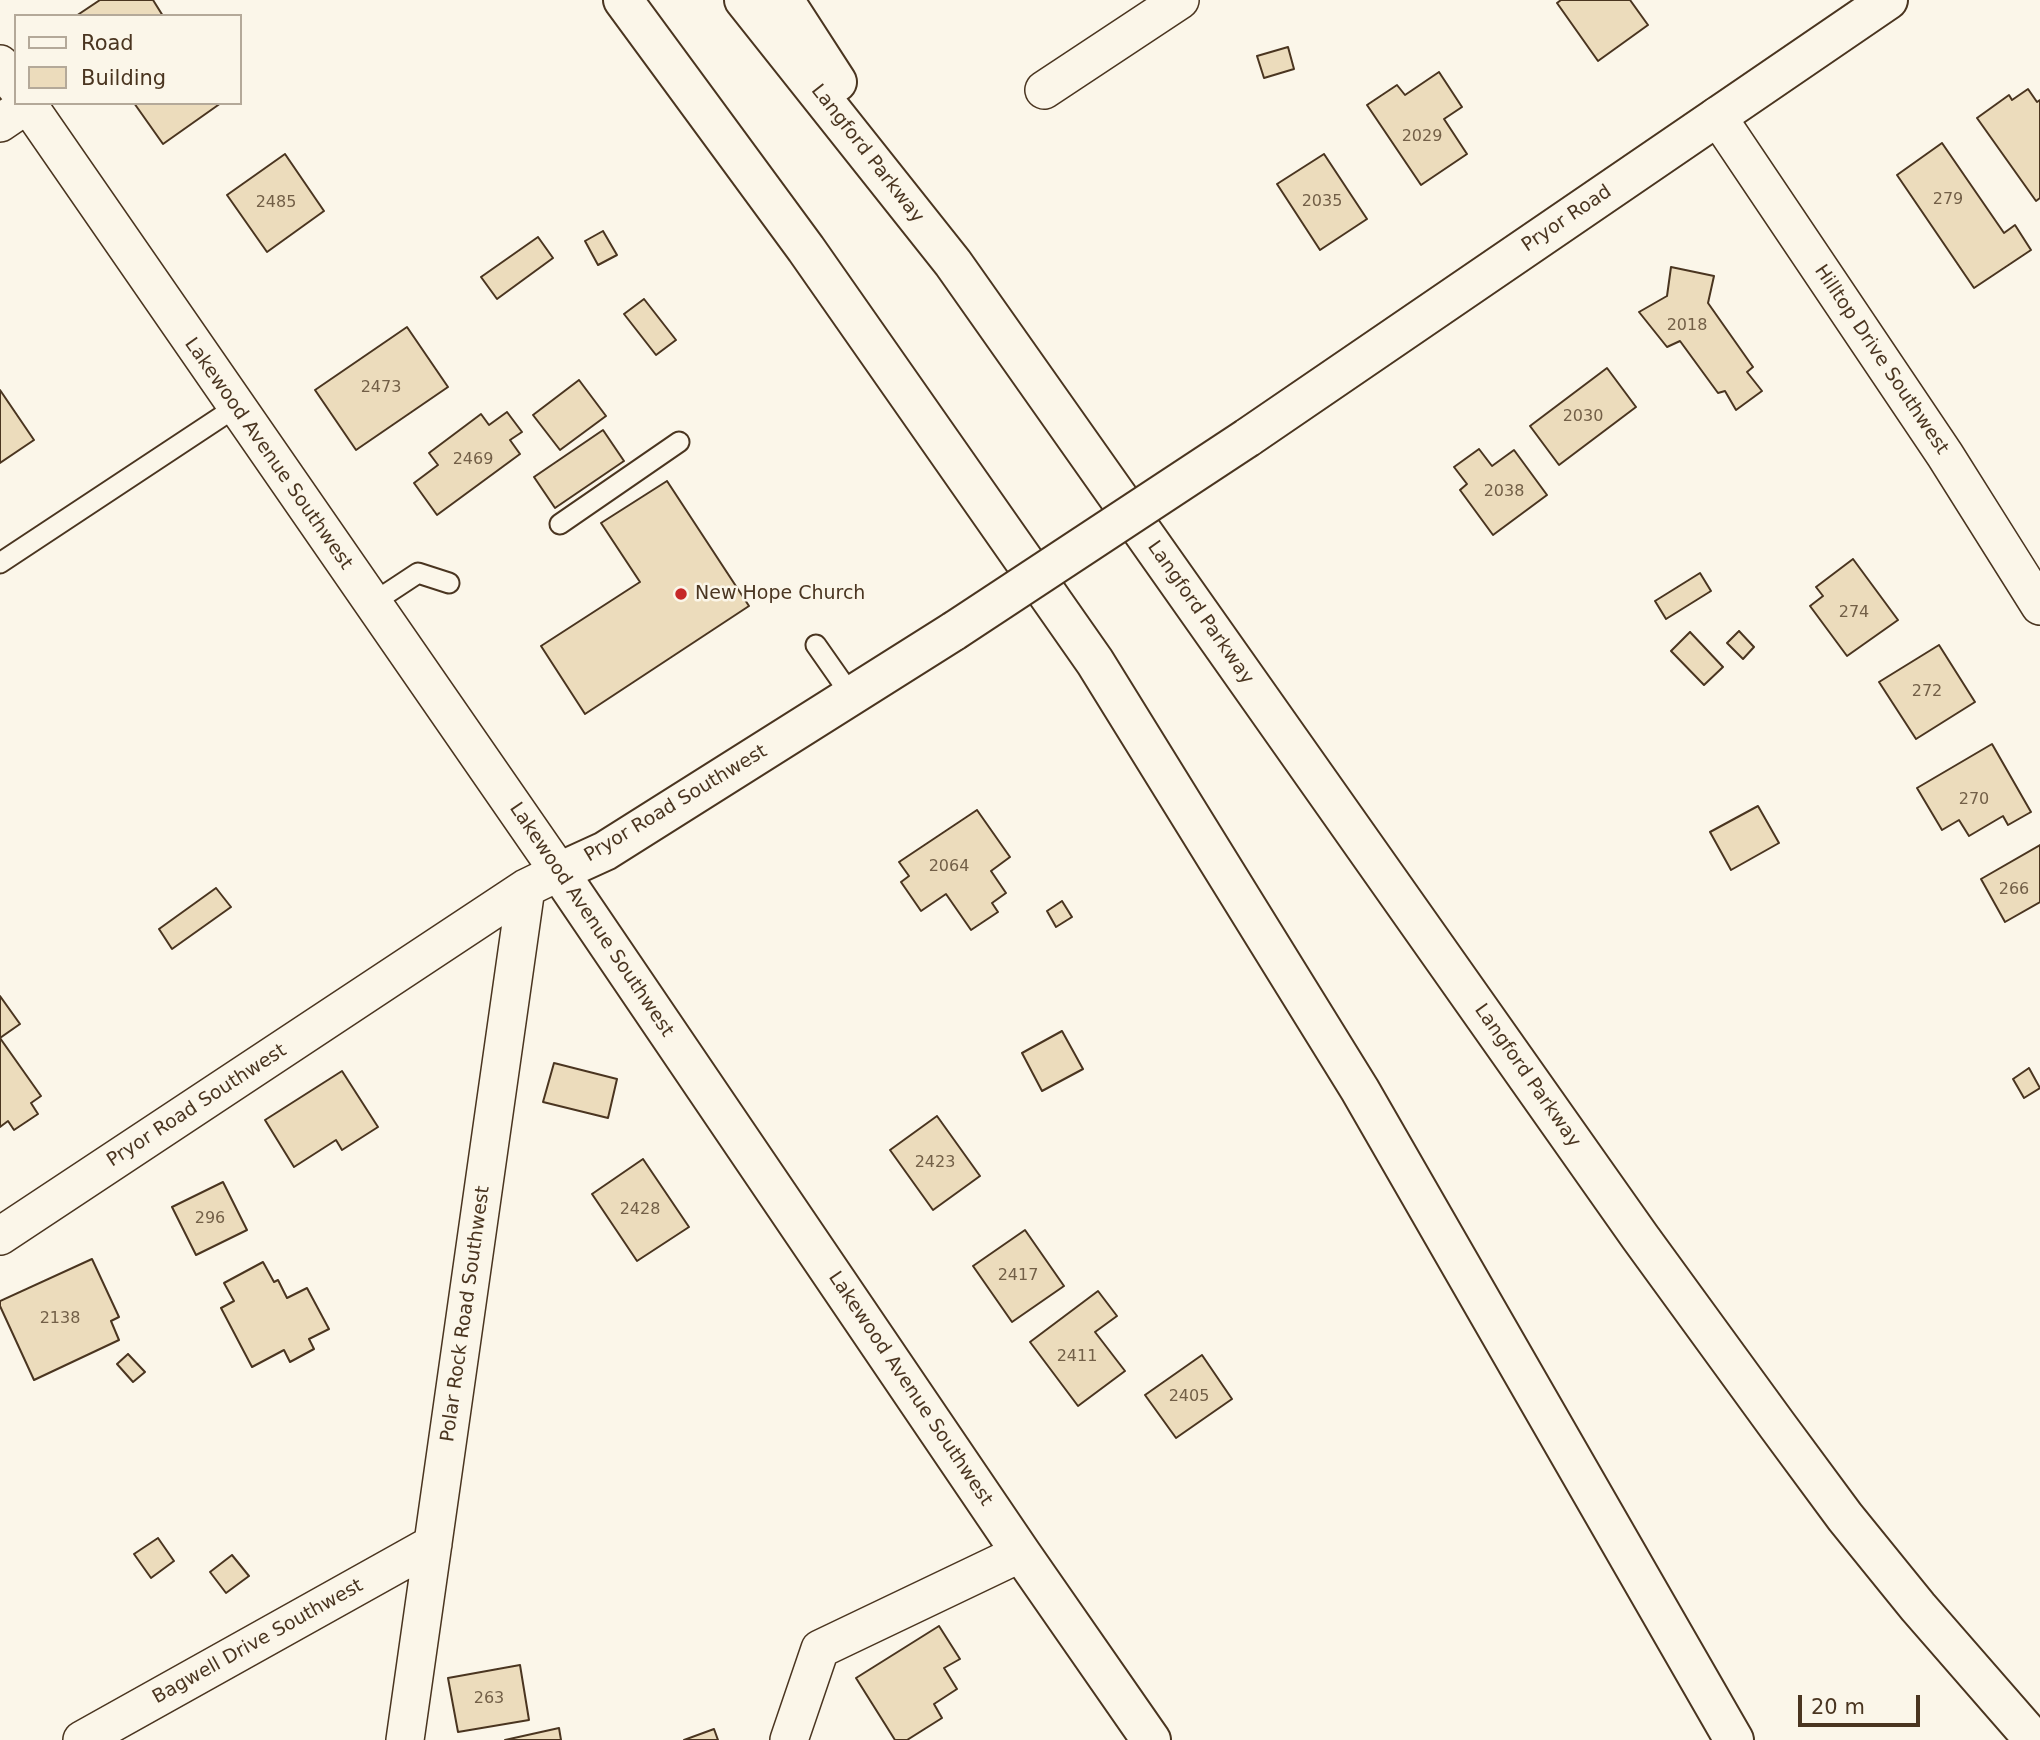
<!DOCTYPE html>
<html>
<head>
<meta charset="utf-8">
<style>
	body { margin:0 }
	#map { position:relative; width:2040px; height:1740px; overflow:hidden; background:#fbf6e9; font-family:"DejaVu Sans",sans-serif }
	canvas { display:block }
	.legend { position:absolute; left:14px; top:14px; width:228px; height:91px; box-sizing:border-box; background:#fbf6e9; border:2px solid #b4a999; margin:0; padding:9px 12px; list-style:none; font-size:21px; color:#4a3520 }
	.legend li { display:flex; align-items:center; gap:14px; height:35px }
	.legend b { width:35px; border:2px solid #b4a999 }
	.scale { position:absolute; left:1798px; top:1695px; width:122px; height:32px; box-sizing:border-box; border:4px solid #4a3520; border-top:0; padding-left:9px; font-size:21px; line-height:24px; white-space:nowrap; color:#4a3520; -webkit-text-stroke:5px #fbf6e9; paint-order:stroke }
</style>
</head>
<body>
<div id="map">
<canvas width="2040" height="1740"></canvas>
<ul class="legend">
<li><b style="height:9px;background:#fbf6e9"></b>Road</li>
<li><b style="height:19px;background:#ecdcbc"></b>Building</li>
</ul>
<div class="scale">20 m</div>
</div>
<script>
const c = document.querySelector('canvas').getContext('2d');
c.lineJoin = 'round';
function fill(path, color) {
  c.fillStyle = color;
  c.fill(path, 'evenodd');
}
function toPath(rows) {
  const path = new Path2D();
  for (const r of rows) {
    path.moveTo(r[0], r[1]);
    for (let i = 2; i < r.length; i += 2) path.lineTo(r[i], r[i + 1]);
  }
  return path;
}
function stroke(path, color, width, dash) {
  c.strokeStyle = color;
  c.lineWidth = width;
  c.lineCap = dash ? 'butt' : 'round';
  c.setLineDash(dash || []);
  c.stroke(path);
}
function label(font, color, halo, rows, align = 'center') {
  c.font = font + ' "DejaVu Sans",sans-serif';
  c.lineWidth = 5;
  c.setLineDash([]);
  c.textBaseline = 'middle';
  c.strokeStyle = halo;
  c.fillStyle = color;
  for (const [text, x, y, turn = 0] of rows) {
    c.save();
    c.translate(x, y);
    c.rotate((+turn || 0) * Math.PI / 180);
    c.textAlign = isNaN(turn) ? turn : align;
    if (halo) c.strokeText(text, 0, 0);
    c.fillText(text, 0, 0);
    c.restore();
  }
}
const building = toPath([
	[100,0,153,0,163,16,76,16,100,0],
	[1561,0,1630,0,1648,25,1598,61,1557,3,1561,0],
	[1288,47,1294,69,1264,78,1257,56,1288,47],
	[1439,72,1462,107,1444,119,1467,154,1421,185,1367,105,1397,85,1405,95,1439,72],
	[2028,89,2037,102,2040,100,2040,198,2036,201,1977,118,2009,95,2012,100,2028,89],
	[134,103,221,103,163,144,134,103],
	[1942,143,2004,233,2015,225,2031,250,1974,288,1897,175,1942,143],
	[285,154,324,211,267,252,227,195,285,154],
	[1324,154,1367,219,1320,250,1277,184,1324,154],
	[603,231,617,255,598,265,585,241,603,231],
	[538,237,553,258,497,299,481,277,538,237],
	[1671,267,1714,276,1708,303,1753,367,1747,372,1762,391,1736,410,1725,391,1718,393,1680,341,1667,347,1639,312,1667,296,1671,267],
	[644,299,676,340,656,355,624,314,644,299],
	[407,327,448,387,356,450,315,390,407,327],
	[1607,368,1636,407,1559,465,1530,426,1607,368],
	[579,380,606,416,560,450,533,415,579,380],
	[0,390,34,440,0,463,0,390],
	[507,412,522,432,510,440,520,454,437,515,414,483,438,465,429,453,481,414,489,425,507,412],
	[603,430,624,461,555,508,534,477,603,430],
	[1479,449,1492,466,1514,450,1547,495,1493,535,1460,490,1467,484,1454,467,1479,449],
	[667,481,749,606,585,714,541,646,640,582,601,523,667,481],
	[1853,559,1898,620,1847,656,1810,606,1823,596,1816,587,1853,559],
	[1700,573,1711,591,1666,619,1655,601,1700,573],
	[1739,631,1754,647,1743,659,1727,643,1739,631],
	[1690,632,1723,667,1704,685,1671,651,1690,632],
	[1939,645,1975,702,1916,739,1879,682,1939,645],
	[1992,744,2031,812,2008,825,2003,816,1969,836,1959,820,1942,830,1917,788,1992,744],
	[1758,806,1779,843,1731,870,1710,832,1758,806],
	[977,810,1010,857,991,871,1006,893,992,903,998,912,971,930,946,894,921,911,901,882,909,876,899,862,977,810],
	[2040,845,2040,902,2005,922,1981,879,2040,845],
	[216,888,231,907,172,949,159,929,216,888],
	[1062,901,1072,917,1056,927,1047,911,1062,901],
	[0,996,20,1024,0,1038,41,1096,31,1103,38,1114,14,1130,8,1121,0,1127,0,996],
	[1062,1031,1083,1069,1042,1091,1022,1053,1062,1031],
	[554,1063,617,1079,608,1118,543,1102,554,1063],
	[2029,1068,2040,1088,2024,1098,2013,1079,2029,1068],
	[342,1071,378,1127,342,1150,336,1140,294,1167,265,1120,342,1071],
	[937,1116,980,1176,933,1210,890,1150,937,1116],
	[643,1159,689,1227,637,1261,592,1194,643,1159],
	[223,1182,247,1230,196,1255,172,1207,223,1182],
	[1025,1230,1064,1286,1012,1322,973,1266,1025,1230],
	[92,1259,119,1317,111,1321,119,1340,34,1380,0,1306,0,1301,92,1259],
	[263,1262,274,1282,278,1280,287,1298,307,1288,329,1329,309,1339,314,1349,290,1362,284,1350,252,1367,221,1308,234,1301,224,1283,263,1262],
	[1098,1291,1117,1316,1095,1332,1125,1371,1078,1406,1030,1342,1098,1291],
	[128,1354,145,1372,133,1382,117,1364,128,1354],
	[1202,1355,1232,1399,1176,1438,1145,1395,1202,1355],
	[158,1538,174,1561,151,1578,134,1554,158,1538],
	[232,1555,249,1576,226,1593,210,1572,232,1555],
	[939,1626,960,1659,944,1668,957,1689,934,1704,942,1718,907,1740,895,1740,856,1678,939,1626],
	[520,1665,529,1720,458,1732,448,1678,520,1665],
	[559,1728,561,1740,505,1740,559,1728],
	[714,1729,718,1740,684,1740,714,1729]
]);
fill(building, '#ecdcbc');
stroke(building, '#4a3520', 2);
const lane = toPath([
	[560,524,679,442],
	[0,563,236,407],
	[371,604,418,573,449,583],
	[816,645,851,695]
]);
const street = toPath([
	[0,64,16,87],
	[1044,90,1180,0],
	[1717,116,1945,455,2040,606],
	[0,123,28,104],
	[0,1236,526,888,559,872,27,103],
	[82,1740,433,1544],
	[405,1740,526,888],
	[789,1740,820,1649,1021,1553]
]);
const secondary = toPath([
	[1247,438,1888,0],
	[954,631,605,851,559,872,1021,1553,1151,1740]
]);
const highway = toPath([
	[623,0,806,249,1095,662,1360,1090,1734,1740],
	[744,0,953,263,1640,1237,1777,1425,1845,1517,1918,1607,2034,1740],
	[784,0,837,82]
]);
stroke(lane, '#4a3520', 23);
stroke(street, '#4a3520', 40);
stroke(secondary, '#4a3520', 42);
stroke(highway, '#4a3520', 42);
stroke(lane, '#fbf6e9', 19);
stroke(street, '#fbf6e9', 37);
stroke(secondary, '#fbf6e9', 38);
stroke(highway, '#fbf6e9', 38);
const secondaryBridge = toPath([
	[954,631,1247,438]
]);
stroke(secondaryBridge, '#4a3520', 42, []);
stroke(secondaryBridge, '#fbf6e9', 38);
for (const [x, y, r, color] of [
	[681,594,7,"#c62828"]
]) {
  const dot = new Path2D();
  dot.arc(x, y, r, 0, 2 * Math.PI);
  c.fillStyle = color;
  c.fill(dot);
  stroke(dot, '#fbf6e9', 2.5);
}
label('16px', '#725f47', null, [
	["2029",1422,137],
	["279",1948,200],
	["2035",1322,202],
	["2485",276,203],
	["2018",1687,326],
	["2473",381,388],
	["2030",1583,417],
	["2469",473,460],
	["2038",1504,492],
	["274",1854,613],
	["272",1927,692],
	["270",1974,800],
	["2064",949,867],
	["266",2014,890],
	["2423",935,1163],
	["2428",640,1210],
	["296",210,1219],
	["2417",1018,1276],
	["2138",60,1319],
	["2411",1077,1357],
	["2405",1189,1397],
	["263",489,1699]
]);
label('19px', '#4a3520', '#fbf6e9', [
	["Langford Parkway",867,154,52],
	["Pryor Road",1567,219,-34],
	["Hilltop Drive Southwest",1881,360,56],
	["Lakewood Avenue Southwest",268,454,55],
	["Langford Parkway",1200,613,55],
	["Pryor Road Southwest",676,804,-31],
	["Lakewood Avenue Southwest",591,920,56],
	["Langford Parkway",1527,1076,55],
	["Pryor Road Southwest",197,1106,-33],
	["Polar Rock Road Southwest",466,1314,-82],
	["Lakewood Avenue Southwest",910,1389,56],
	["Bagwell Drive Southwest",258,1642,-29]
]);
label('19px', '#4a3520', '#fbf6e9', [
	["New Hope Church",695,594]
], 'left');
</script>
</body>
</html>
